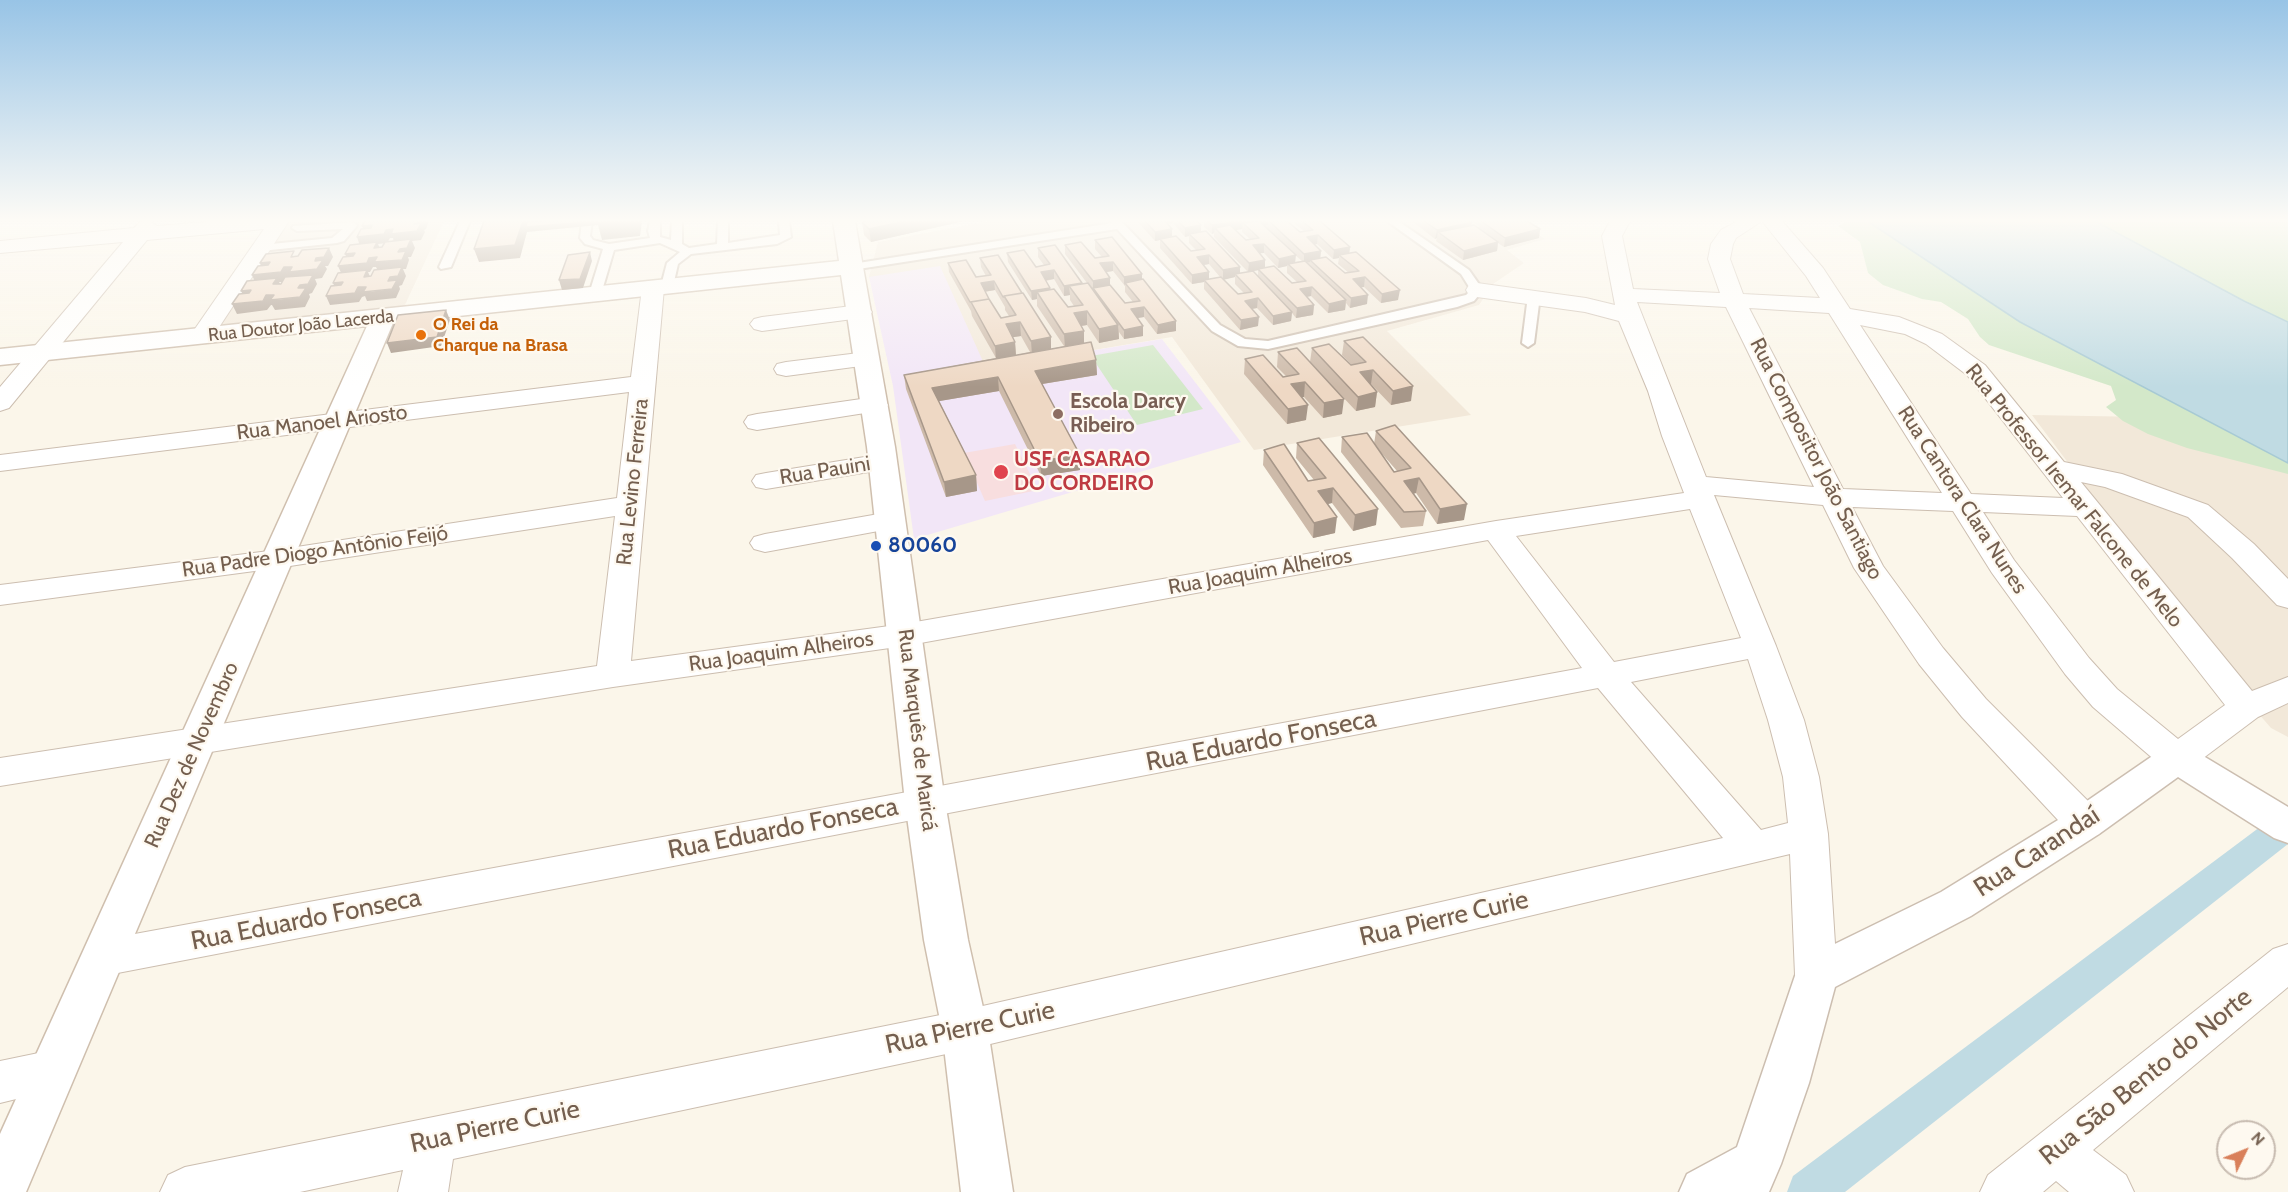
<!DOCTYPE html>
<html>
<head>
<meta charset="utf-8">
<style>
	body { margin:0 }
	#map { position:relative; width:2288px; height:1192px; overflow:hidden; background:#fbf6ea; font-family:Cabin,sans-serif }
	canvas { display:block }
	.north { position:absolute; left:2216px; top:1120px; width:60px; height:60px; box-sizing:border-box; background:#fef9f0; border:2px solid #c7bbb0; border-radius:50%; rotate:47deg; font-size:16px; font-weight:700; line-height:24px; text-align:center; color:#745f4f }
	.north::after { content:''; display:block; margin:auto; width:21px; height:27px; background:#d9805a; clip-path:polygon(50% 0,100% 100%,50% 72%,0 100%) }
</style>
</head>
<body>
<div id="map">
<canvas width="2288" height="1192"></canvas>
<div class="north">N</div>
</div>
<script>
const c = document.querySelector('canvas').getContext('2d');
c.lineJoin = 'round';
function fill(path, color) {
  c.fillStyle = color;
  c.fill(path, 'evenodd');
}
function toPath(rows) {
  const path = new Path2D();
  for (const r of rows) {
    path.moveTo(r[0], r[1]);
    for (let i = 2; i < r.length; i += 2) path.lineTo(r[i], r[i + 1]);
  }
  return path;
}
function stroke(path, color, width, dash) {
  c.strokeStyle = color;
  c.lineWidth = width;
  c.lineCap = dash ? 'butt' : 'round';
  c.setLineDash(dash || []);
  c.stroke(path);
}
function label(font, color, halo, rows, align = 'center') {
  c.font = font + ' Cabin,sans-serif';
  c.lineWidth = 4.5;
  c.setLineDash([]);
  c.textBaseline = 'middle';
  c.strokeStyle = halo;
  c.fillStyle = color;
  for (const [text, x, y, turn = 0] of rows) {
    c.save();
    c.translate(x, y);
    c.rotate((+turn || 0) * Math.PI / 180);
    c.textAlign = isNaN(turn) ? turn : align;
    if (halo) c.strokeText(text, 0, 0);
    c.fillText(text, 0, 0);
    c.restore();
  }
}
fill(toPath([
	[282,221,444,221,404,307,212,326],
	[989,221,1520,221,1545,239,1507,250,1524,263,1493,284,1479,305,1387,331,1471,415,1254,450,1172,337,986,368,869,277,878,242],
	[2032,415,2201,418,2288,463,2288,737,2271,728,2251,705]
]), '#f2e8d9');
fill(toPath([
	[940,266,986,368,1162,339,1241,442,914,539,893,386,869,277]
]), '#f2e6f7');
fill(toPath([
	[1015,444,1038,490,985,501,964,453]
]), '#f8dedf');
fill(toPath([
	[1847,221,1867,221,2020,322,2288,463,2288,474,2187,448,2148,434,2123,421,2106,407,2116,400,2111,386,1989,345,1980,337,1968,319,1941,302,1922,299,1883,285,1868,273,1860,242,1838,226],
	[2095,221,2288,221,2288,322,2244,301],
	[1153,345,1203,409,1137,425,1091,356]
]), '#d3e8c9');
const water = toPath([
	[1867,221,2095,221,2244,301,2288,322,2288,463,2020,322,1867,221]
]);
fill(water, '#c0dbe3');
stroke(water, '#a7cad4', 1.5);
fill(toPath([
	[2288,811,2288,844,1845,1192,1787,1192,1793,1176,2276,815,2288,811]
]), '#c0dbe3');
const service = toPath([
	[460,221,470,221,451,267,441,269,439,267,460,221],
	[582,221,592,221,590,236,593,240,609,244,650,238,648,231,650,221,660,221,660,237,671,240,672,221,682,221,682,244,689,248,717,244,718,221,728,221,728,243,780,235,779,221,789,221,791,237,777,244,691,254,678,264,673,286,667,290,661,286,667,263,680,252,660,243,614,250,601,294,595,298,589,294,603,249,585,244,580,238,582,221],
	[1111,221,1121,221,1220,325,1245,339,1268,341,1466,295,1471,290,1461,274,1387,221,1398,221,1469,270,1483,290,1474,301,1457,307,1268,349,1238,346,1212,331,1117,229,852,270,846,267,852,264,1112,223,1111,221],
	[352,222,357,225,356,227,344,241,337,243,261,251,255,248,261,245,332,238,343,229,297,231,292,228,293,226,352,222],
	[1534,292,1540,296,1534,343,1528,347,1522,343,1528,296,1534,292]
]);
const minor = toPath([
	[150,221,157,226,218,221,289,221,210,341,202,343,194,341,190,336,264,229,147,240,9,408,0,411,0,387,123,242,0,253,0,241,134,228,140,222,150,221],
	[1610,221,1630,221,1622,236,1633,289,1720,293,1708,259,1711,244,1721,230,1738,221,1782,221,1823,268,1850,309,1899,317,1942,334,1985,365,2064,462,2122,474,2208,505,2254,544,2288,579,2288,608,2277,605,2232,558,2188,517,2105,487,2081,482,2252,691,2288,677,2288,703,2258,717,2190,768,2177,771,2164,768,2093,707,2065,674,1992,573,1953,511,1852,507,1883,566,1943,648,1986,699,2099,812,2104,823,2099,834,2085,838,2071,834,1962,717,1919,664,1854,568,1823,505,1714,495,1776,646,1804,720,1819,777,1828,834,1837,975,1831,988,1816,994,1801,988,1795,975,1790,854,965,1050,453,1159,448,1192,398,1192,403,1170,300,1192,160,1192,168,1175,185,1167,965,1010,1723,838,1598,688,102,976,87,971,81,958,87,945,102,940,1582,668,1488,540,904,646,613,687,0,786,0,758,597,666,615,516,277,568,0,605,0,585,277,550,617,498,629,392,0,471,0,455,631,377,642,288,645,283,653,281,661,283,664,288,631,661,904,624,1496,521,1684,493,1662,436,1648,391,1619,321,1585,312,1477,297,1469,295,1466,290,1469,285,1477,283,1586,298,1615,305,1602,236,1610,221],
	[1762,221,1806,276,1820,298,1743,294,1730,259,1733,244,1736,238,1762,221],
	[1637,302,1726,307,1814,487,1706,477,1637,302],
	[1749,308,1829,313,1942,493,1843,489,1749,308],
	[1860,325,1905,334,1926,344,1967,375,2063,498,1971,494,1860,325],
	[1690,509,1741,638,1614,662,1516,536,1690,509],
	[1983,512,2077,516,2225,705,2178,739,2117,689,2089,658,2014,560,1983,512],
	[1748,659,1768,720,1783,777,1788,823,1761,830,1631,682,1748,659],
	[860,305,868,307,872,312,868,317,762,331,754,329,750,324,754,319,762,317,860,305],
	[867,352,876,354,879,359,876,364,786,376,777,374,774,369,777,364,786,362,867,352],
	[875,397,884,400,888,405,884,410,757,430,748,428,744,422,748,416,757,414,875,397],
	[883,454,893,456,897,462,893,468,766,489,756,487,752,481,756,475,766,473,883,454],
	[890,512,900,515,905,521,900,527,765,552,754,549,750,543,754,537,765,534,890,512],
	[2288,944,2288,987,2093,1150,2126,1175,2134,1192,2069,1192,2056,1181,2043,1192,1980,1192,1988,1175,2273,949,2288,944],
	[53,1050,69,1056,76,1071,69,1086,0,1103,0,1061,53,1050]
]);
const tertiary = toPath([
	[2177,744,2190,748,2288,807,2288,843,2274,838,2178,777,2099,834,1971,916,1835,987,1809,1083,1781,1164,1769,1192,1679,1192,1687,1174,1737,1147,1800,961,1941,892,2071,812,2164,748,2177,744]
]);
const secondary = toPath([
	[833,221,855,221,863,267,895,447,945,802,968,940,988,1030,1013,1192,961,1192,942,1030,924,940,905,802,867,447,841,275,393,323,26,1192,0,1192,0,1134,367,326,0,365,0,349,839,261,833,221]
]);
stroke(service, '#ccbeb0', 4);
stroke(minor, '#ccbeb0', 2);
stroke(tertiary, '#ccbeb0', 3);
stroke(secondary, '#cfbfae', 3);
fill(service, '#fff');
fill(minor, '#fff');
fill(tertiary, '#fff');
fill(secondary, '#fff');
fill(toPath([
	[964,221,871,242,864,235,862,222],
	[1137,221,1197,221,1201,232,1240,274,1258,277,1258,270,1248,272,1214,237,1214,233,1212,234,1204,227,1204,221,1200,221,1290,221,1289,222,1300,232,1304,231,1295,224,1295,221,1320,221,1350,247,1349,253,1398,300,1381,303,1364,287,1360,287,1367,304,1350,308,1346,303,1345,310,1328,313,1311,296,1307,297,1314,305,1313,315,1296,318,1292,313,1291,321,1273,325,1257,308,1252,309,1258,326,1240,330,1204,289,1204,282,1192,284,1160,248,1160,240,1155,241],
	[1173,223,1185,237,1189,236,1189,243,1197,251,1191,251,1172,236,1172,229,1168,224],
	[1242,229,1242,232,1250,239,1246,240,1235,230],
	[1317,244,1333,259,1339,258,1338,264,1349,273,1345,273,1320,258,1321,251,1314,245],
	[1260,253,1264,253,1278,268,1287,266,1287,273,1297,282,1292,283,1265,268],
	[1294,254,1302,261,1295,262],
	[1209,264,1220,277,1209,279,1204,265],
	[1235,277,1235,284,1244,293,1238,294,1224,279],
	[1412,221,1470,221,1472,222,1471,226,1478,228,1479,226,1471,221,1527,221,1540,229,1539,238,1504,247,1498,243,1497,251,1463,260,1436,241,1437,238,1435,239],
	[1095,240,1142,274,1142,280,1176,331,1157,334,1144,317,1137,318,1143,336,1124,339,1119,332,1119,339,1099,343,1087,325,1081,326,1084,331,1084,343,1096,360,1097,375,1042,384,1080,470,1041,476,999,391,939,401,976,475,977,491,946,497,906,389,904,375,996,358,972,316,971,311,949,272,948,263,976,277,986,276,981,267,980,258,1051,349,1064,346,1037,306,1037,299,1032,300,1008,262,1007,253,1036,267,1044,265,1038,257,1038,248,1083,284,1087,283,1065,254,1065,245,1095,258,1102,257,1095,249],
	[1113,271,1125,286,1125,292,1133,302,1125,303,1110,285,1106,272],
	[1054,279,1064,296,1070,295,1070,300,1074,306,1068,307,1050,290,1046,281],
	[995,290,1005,307,1005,310,1009,316,1001,318,989,299,985,292],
	[1021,336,1030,352,1016,355,1015,342,1013,337],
	[1344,341,1411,401,1391,405,1371,384,1370,385,1377,392,1375,407,1356,411,1310,362,1312,348,1352,365,1342,355],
	[1278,352,1342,414,1323,418,1304,397,1301,397,1306,420,1287,424,1244,374,1245,359,1283,377,1286,376,1277,367],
	[1376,431,1464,520,1437,524,1416,493,1413,494,1426,511,1423,526,1401,528,1341,452,1342,437,1374,444],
	[1379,451,1384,456,1397,471,1394,472],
	[1297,443,1376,525,1353,531,1332,503,1327,504,1335,533,1313,538,1263,465,1264,450,1308,481,1314,480,1296,458]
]), '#cdbaa9');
fill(toPath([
	[422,221,429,221,426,229,424,230,425,232,421,240,412,241,415,248,411,257,408,257,409,260,406,269,403,269,406,276,402,285,399,286,400,289,396,298,367,301,365,296,362,297,359,302,330,305,326,296,355,293,358,287,366,287,368,292,392,289,388,281,390,277,398,276,401,269,378,271,376,267,373,267,370,272,368,272,371,279,368,286,364,277,366,273,342,275,338,266,367,263,369,258,377,257,379,262,402,260,398,252,400,249,407,248,410,241,394,243,393,238,390,238,387,243,378,244,381,251,378,257,374,248,376,244,360,246,357,237,384,234,386,230,393,229,395,233,417,231,414,224],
	[523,221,531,221,529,227,597,221,642,221,640,236,602,240,598,225,527,232,520,258,479,262,474,249],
	[906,221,964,221,871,242,869,229],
	[1161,221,1173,221,1173,223,1161,225],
	[1241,221,1268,221,1268,225,1248,228,1243,223,1242,229,1219,233,1215,228,1214,233,1212,234,1212,225],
	[1472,222,1470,231,1438,232,1437,238,1435,239,1437,230],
	[372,225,366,235,362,226],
	[1201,225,1201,234,1189,234,1189,236,1185,237,1185,228],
	[1172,229,1172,238,1160,239,1160,240,1155,241,1155,232],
	[1540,229,1539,238,1504,247,1505,238],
	[1318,235,1317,244,1306,246,1307,237],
	[1498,242,1497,251,1463,260,1464,251],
	[1264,244,1264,253,1252,254,1253,245],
	[1350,247,1349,256,1339,255,1339,258,1333,259,1334,250],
	[329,248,333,257,328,266,325,266,327,269,322,278,315,279,317,284,312,293,309,294,310,297,305,307,275,310,272,305,271,305,267,310,237,314,232,304,263,301,266,295,274,295,276,300,300,297,301,296,298,288,300,285,308,284,310,279,293,281,291,276,289,276,285,282,279,282,282,287,277,294,273,284,274,283,256,284,252,275,281,272,284,267,292,267,294,271,317,269,318,268,315,261,316,258,324,257],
	[1321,251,1320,260,1310,260,1310,262,1304,263,1304,254],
	[590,252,592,261,583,288,562,290,559,280],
	[355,253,349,263,345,254],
	[1209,255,1209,264,1197,266,1197,257],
	[1296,255,1295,264,1288,264,1287,266,1278,268,1279,259],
	[1265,260,1265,269,1248,272,1249,263],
	[270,262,264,272,260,263],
	[1113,262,1113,271,1100,273,1100,263],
	[1240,267,1240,276,1235,274,1235,277,1223,280,1223,270],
	[1054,270,1054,279,1041,281,1041,272],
	[1209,272,1209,281,1204,280,1204,282,1192,284,1192,275],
	[1142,274,1142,283,1125,283,1124,286,1124,277],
	[1365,277,1364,287,1352,289,1353,279],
	[1110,278,1110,288,1093,288,1093,291,1093,281],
	[994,281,995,290,982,292,981,283],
	[343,282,337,292,333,283],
	[1082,283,1083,292,1069,286,1070,295,1064,296,1064,286],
	[1312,287,1311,296,1299,298,1300,289],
	[1050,288,1050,297,1037,292,1037,299,1032,300,1031,291],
	[251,290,246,300,241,291],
	[1400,290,1398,300,1381,303,1382,294],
	[1368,295,1367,304,1350,308,1351,298],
	[1258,298,1257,308,1245,310,1245,301],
	[1346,300,1345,310,1328,313,1329,304],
	[1314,305,1313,315,1296,318,1297,308],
	[1144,307,1144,317,1131,319,1131,309],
	[446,310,450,320,441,346,391,353,387,343],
	[1087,311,1087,325,1074,327,1074,313],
	[1292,312,1291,321,1273,325,1273,316],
	[1259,317,1258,326,1240,330,1241,320],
	[1176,321,1176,331,1157,334,1158,325],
	[1020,322,1021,336,1007,338,1006,324],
	[1118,325,1119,339,1099,343,1099,329],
	[1143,326,1143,336,1124,339,1124,330],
	[1084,331,1084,345,1065,348,1064,334],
	[1051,337,1051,351,1032,355,1031,341],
	[1015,342,1016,356,996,360,995,346],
	[1096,360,1097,375,1036,385,1035,371],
	[1373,370,1371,384,1358,387,1360,372],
	[998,377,999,391,934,402,932,388],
	[1305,382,1304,397,1290,399,1291,384],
	[1413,386,1411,401,1391,405,1393,391],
	[1377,392,1375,407,1356,411,1358,397],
	[1344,399,1342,414,1323,418,1324,403],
	[1308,405,1306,420,1287,424,1288,409],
	[1080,455,1080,470,1041,476,1040,461],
	[976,475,977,491,946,497,944,482],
	[1419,478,1416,493,1401,497,1404,481],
	[1333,488,1332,503,1316,507,1318,491],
	[1467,504,1464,520,1437,524,1440,509],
	[1378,509,1376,525,1353,531,1355,515],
	[1337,517,1335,533,1313,538,1314,523]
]), '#a79789');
const building = toPath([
	[365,221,422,221,414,224,421,223,417,231,391,234,393,229,386,230,384,234,357,237,361,229,371,228,372,225,362,226,365,221],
	[484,221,523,221,515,245,474,249,484,221],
	[545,221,597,221,526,227,527,222,545,221],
	[598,221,625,221,597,223,598,221],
	[868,221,906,221,869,229,862,222,868,221],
	[1145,221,1165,221,1172,229,1155,232,1145,221],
	[1178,221,1197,221,1201,225,1185,228,1178,221],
	[1207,221,1241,221,1212,225,1207,221],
	[1259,221,1296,255,1279,259,1264,244,1253,245,1265,260,1249,263,1215,228,1230,225,1246,240,1259,238,1243,223,1259,221],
	[1269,221,1287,221,1300,232,1313,230,1302,221,1320,221,1350,247,1334,250,1318,235,1307,237,1321,251,1304,254,1269,221],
	[1424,221,1470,221,1472,222,1437,230,1424,221],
	[1481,221,1527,221,1540,229,1505,238,1481,221],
	[1474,225,1498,242,1464,251,1438,232,1474,225],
	[1206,231,1240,267,1223,270,1209,255,1197,257,1209,272,1192,275,1160,239,1176,236,1191,251,1205,249,1189,234,1206,231],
	[1112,237,1142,274,1124,277,1113,262,1100,263,1110,278,1093,281,1065,245,1081,242,1095,258,1109,256,1095,240,1112,237],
	[411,239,407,248,400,249,398,252,406,251,402,260,374,262,377,257,369,258,367,263,338,266,343,257,353,256,355,253,345,254,350,245,377,242,374,248,382,247,385,242,411,239],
	[1055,245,1082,283,1064,286,1054,270,1041,272,1050,288,1031,291,1007,253,1024,250,1036,267,1050,264,1038,248,1055,245],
	[329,248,324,257,316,258,315,261,323,260,317,269,289,272,292,267,284,267,281,272,252,275,258,266,268,265,270,262,260,263,266,254,294,251,291,257,298,256,302,250,329,248],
	[590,252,580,279,559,280,568,255,590,252],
	[1356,252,1400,290,1382,294,1365,277,1353,279,1368,295,1351,298,1310,260,1326,257,1345,273,1359,271,1339,255,1356,252],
	[998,255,1022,293,1004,296,1005,297,1003,297,994,281,981,283,989,299,970,302,948,263,966,260,976,277,991,275,980,258,998,255],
	[1305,261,1346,300,1329,304,1312,287,1300,289,1314,305,1297,308,1258,269,1274,266,1292,283,1306,281,1288,264,1305,261],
	[402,267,398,276,390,277,388,281,397,280,392,289,363,292,366,287,358,287,355,293,326,296,331,286,341,285,343,282,333,283,338,273,367,270,364,277,371,276,374,270,402,267],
	[1253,271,1292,312,1273,316,1258,298,1245,301,1259,317,1241,320,1204,280,1221,277,1238,294,1252,292,1235,274,1253,271],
	[313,275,308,284,300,285,298,288,306,288,300,297,270,300,274,295,266,295,263,301,232,304,239,294,249,293,251,290,241,291,247,281,277,278,273,284,281,284,285,277,313,275],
	[1143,279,1176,321,1158,325,1144,307,1131,309,1143,326,1124,330,1093,288,1110,285,1125,303,1140,301,1125,283,1143,279],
	[1088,283,1118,325,1099,329,1087,311,1074,313,1084,331,1064,334,1037,292,1054,289,1068,307,1083,305,1069,286,1088,283],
	[1023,293,1051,337,1031,341,1020,322,1006,324,1015,342,995,346,971,302,989,299,1001,318,1016,315,1004,296,1023,293],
	[446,310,437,337,387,343,398,315,446,310],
	[1363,337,1413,386,1393,391,1373,370,1360,372,1377,392,1358,397,1312,348,1329,344,1351,365,1366,362,1344,341,1363,337],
	[1091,342,1096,360,1035,371,1080,455,1040,461,998,377,932,388,976,475,944,482,904,375,1091,342],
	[1297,348,1344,399,1324,403,1305,382,1291,384,1308,405,1288,409,1245,359,1263,355,1283,377,1299,374,1278,352,1297,348],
	[1395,425,1467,504,1440,509,1419,478,1404,481,1426,511,1404,512,1342,437,1367,433,1394,472,1411,468,1376,431,1395,425],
	[1319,438,1378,509,1355,515,1333,488,1318,491,1337,517,1314,523,1264,450,1284,444,1308,481,1326,478,1297,443,1319,438]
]);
fill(building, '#eed8c4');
stroke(building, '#a79789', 1.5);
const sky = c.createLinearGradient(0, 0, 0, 387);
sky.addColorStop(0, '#98c4e6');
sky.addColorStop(0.57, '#fdfbf6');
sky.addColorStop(1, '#fdfbf600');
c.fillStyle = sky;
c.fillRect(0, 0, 2288, 387);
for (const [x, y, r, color] of [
	[421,335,6,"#e8710a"],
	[1058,414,6,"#8d6e63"],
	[1001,472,8,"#e0444e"],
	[876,546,6,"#1a4fb4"]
]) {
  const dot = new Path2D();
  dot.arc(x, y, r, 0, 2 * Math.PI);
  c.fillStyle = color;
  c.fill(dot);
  stroke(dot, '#fef9f0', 2);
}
label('bold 18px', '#c56008', '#fef9f0', [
	["O Rei da",433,325],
	["Charque na Brasa",433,346]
], 'left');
label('18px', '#745f4f', '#fef9f0', [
	["Rua Doutor João Lacerda",301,326,-6]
]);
label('bold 21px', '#785e54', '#fef9f0', [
	["Escola Darcy",1070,402],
	["Ribeiro",1070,426]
], 'left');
label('21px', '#745f4f', '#fef9f0', [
	["Rua Manoel Ariosto",322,423,-7],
	["Rua Compositor João Santiago",1816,459,63],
	["Rua Pauini",825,471,-9],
	["Rua Levino Ferreira",633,482,-84],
	["Rua Professor Iremar Falcone de Melo",2074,496,51],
	["Rua Cantora Clara Nunes",1962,500,57],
	["Rua Padre Diogo Antônio Feijó",315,552,-8],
	["Rua Joaquim Alheiros",1260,572,-10],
	["Rua Joaquim Alheiros",781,652,-8],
	["Rua Marquês de Maricá",917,730,83],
	["Rua Dez de Novembro",192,755,-66]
]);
label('bold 21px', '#be3a42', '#fef9f0', [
	["USF CASARAO",1014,460],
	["DO CORDEIRO",1014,484]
], 'left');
label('bold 21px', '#164399', '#fef9f0', [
	["80060",888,546]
], 'left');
label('26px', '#745f4f', '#fef9f0', [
	["Rua Eduardo Fonseca",1261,741,-11],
	["Rua Eduardo Fonseca",783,829,-11],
	["Rua Carandaí",2037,852,-33],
	["Rua Pierre Curie",1444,919,-13],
	["Rua Eduardo Fonseca",306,920,-11],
	["Rua Pierre Curie",970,1028,-12],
	["Rua São Bento do Norte",2146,1077,-39],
	["Rua Pierre Curie",495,1127,-12]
]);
</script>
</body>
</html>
